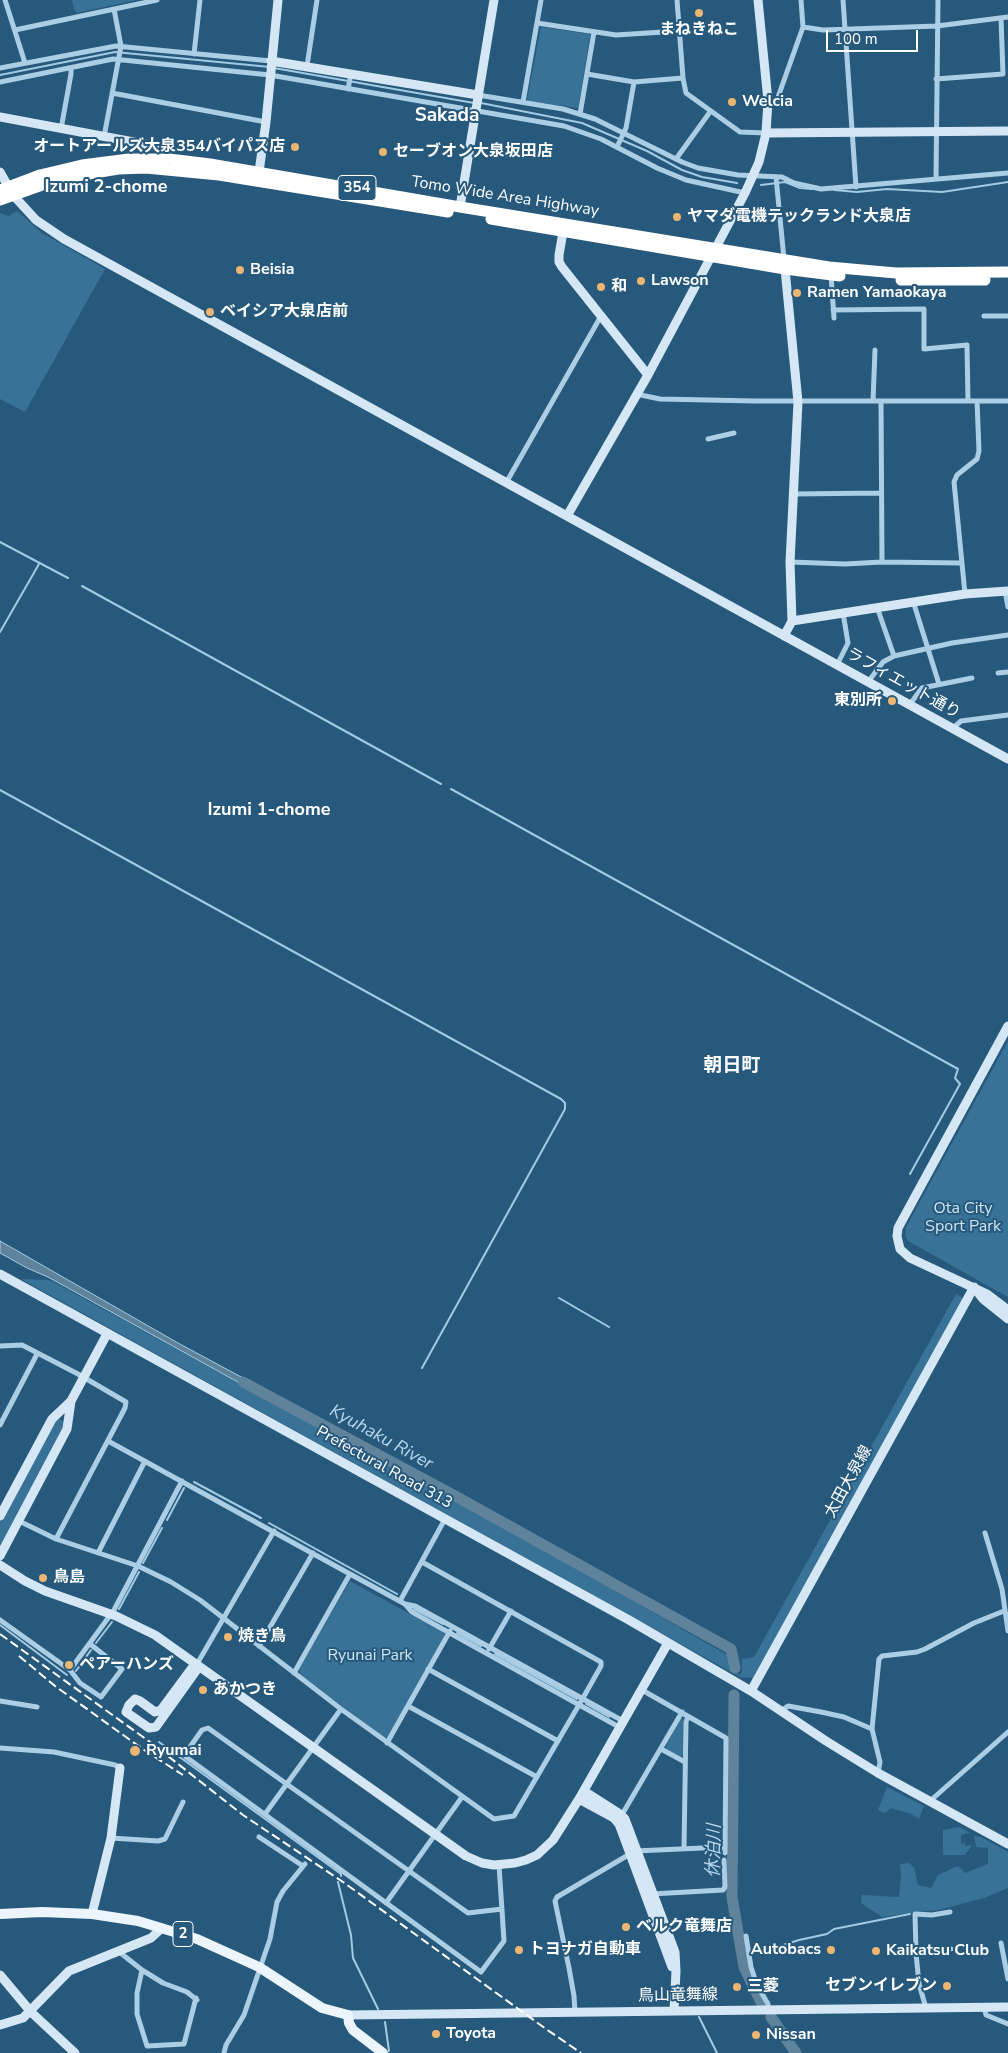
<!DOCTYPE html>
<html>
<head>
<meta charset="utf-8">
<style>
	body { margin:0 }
	#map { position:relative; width:1008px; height:2053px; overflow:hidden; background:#27597c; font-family:"Nunito Sans",sans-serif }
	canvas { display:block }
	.scale { position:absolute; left:826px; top:30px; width:92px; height:22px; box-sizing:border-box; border:2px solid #fff; border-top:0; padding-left:6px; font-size:15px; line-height:18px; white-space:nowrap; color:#fff; -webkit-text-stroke:4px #27597c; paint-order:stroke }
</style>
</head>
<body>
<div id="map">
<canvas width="1008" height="2053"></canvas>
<div class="scale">100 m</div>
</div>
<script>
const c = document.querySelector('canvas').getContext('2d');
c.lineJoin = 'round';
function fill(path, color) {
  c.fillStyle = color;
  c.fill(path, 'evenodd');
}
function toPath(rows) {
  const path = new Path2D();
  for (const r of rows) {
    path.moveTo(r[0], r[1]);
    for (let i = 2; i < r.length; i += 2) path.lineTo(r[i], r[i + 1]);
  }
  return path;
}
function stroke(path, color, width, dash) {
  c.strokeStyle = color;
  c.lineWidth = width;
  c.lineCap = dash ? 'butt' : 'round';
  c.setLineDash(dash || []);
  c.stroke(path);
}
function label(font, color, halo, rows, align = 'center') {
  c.font = font + ' "Nunito Sans","Noto Sans JP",sans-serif';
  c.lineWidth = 4;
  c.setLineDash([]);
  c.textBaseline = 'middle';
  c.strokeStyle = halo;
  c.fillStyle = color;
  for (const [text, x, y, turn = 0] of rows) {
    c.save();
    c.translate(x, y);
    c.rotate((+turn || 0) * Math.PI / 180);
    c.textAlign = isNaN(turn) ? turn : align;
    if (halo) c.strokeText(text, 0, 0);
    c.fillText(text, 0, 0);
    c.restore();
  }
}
fill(toPath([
	[72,0,137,0,77,13,75,12],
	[541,27,589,34,590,36,578,108,528,101,527,99],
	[17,211,42,233,105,269,25,412,0,399,0,213,8,216],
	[1008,1041,1008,1297,908,1241,905,1236,906,1227],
	[21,1279,50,1280,545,1550,729,1656,732,1671,740,1675,742,1672,742,1659,754,1657,956,1294,964,1299,753,1678,740,1677],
	[57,1418,65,1422,64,1428,0,1552,0,1521,49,1428],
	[350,1581,444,1633,444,1637,388,1737,384,1738,300,1674,299,1669],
	[681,1718,683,1719,683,1754,681,1757,666,1749,666,1746],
	[887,1787,924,1806,919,1819,911,1814,891,1808,885,1813,878,1810],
	[959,1827,970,1833,961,1835,961,1844,965,1843,965,1846,972,1845,965,1855,943,1855,943,1830],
	[974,1836,981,1837,1008,1852,1008,1888,984,1898,938,1910,916,1912,882,1917,861,1903,862,1895,899,1897,901,1875,900,1864,909,1863,914,1867,918,1885,931,1888,938,1875,958,1866,965,1873,988,1864,988,1848,976,1847]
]), '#387297');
const water = toPath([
	[0,1241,178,1343,258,1386,254,1391,48,1277,27,1268,0,1253,0,1241]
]);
fill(water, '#5f839b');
stroke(water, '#a1cbe4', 1);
stroke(toPath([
	[274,68,474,103],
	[0,75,115,52,270,67],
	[481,103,582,123,647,151,682,170,702,177,737,183],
	[761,185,785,182,800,188,812,189],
	[834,190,857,192,887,189,942,192,1008,182],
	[0,542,68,578],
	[82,586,441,784],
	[0,632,39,564],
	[451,789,958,1069,955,1078,960,1084,910,1174],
	[0,790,561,1099,565,1103,565,1109,422,1368],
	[559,1298,609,1327],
	[194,1482,261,1518],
	[167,1520,184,1488],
	[269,1523,397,1594],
	[143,1563,162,1528],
	[119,1609,139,1572],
	[414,1609,443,1624],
	[0,1625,67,1675],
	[457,1633,481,1646],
	[96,1643,112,1622],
	[495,1654,577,1699],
	[76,1671,91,1650],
	[586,1704,609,1717],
	[159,1742,341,1874,341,1876],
	[338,1882,351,1935,353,1958,378,2009],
	[750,1952,764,1951,799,1940,827,1934,834,1929,910,1914],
	[699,2017,717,2053],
	[385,2022,389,2051]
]), '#a1cbe4', 2);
stroke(toPath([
	[243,1382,459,1498,731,1649,735,1668],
	[734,1695,732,1897,744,1967,761,2002],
	[771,2017,796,2053]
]), '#5f839b', 11);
stroke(toPath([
	[5,0,25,63],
	[677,0,683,78,686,93,740,132,766,133],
	[843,0,856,187],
	[537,23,616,35,679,31],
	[803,27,823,30,937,26,1008,17],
	[15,30,157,0],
	[194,54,200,0],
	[307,66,317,0],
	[0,68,116,46,271,61],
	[587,74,634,82,683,78],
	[936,79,1003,74,1001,18],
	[0,82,113,59,270,75,564,126,601,139,657,168,686,180,745,193],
	[348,89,351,74],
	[112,93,266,122],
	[478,95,563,109,595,119,682,162,698,168,738,175,782,177,794,183,821,189,1008,173],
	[768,101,777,100,803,27,801,0],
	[523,102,541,0],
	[580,114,594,32],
	[61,129,71,74,71,68],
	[104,137,121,46,114,9],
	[617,147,626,128,634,82],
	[676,159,710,112],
	[776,177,784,259],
	[936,178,938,0],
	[831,275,834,318],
	[833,310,924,309,924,349,967,345,968,401],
	[984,316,1008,316],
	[636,394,660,399,755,401,1008,401],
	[873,401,875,350],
	[881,401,882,562],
	[708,439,734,433],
	[506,483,601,316],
	[793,494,881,493],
	[790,562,845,564,882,562,962,563],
	[1005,591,1008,607],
	[965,594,954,482,957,475,977,459,979,451,977,401],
	[913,601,939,684],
	[877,607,894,656],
	[837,665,848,643,843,613],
	[998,673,1008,672],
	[868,682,883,662,894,656,952,643,1008,635],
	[910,704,922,688,972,678],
	[953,728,961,721,1008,715],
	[0,1346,22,1345,78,1374,126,1402,125,1408,56,1539],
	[0,1425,37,1354],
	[108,1441,350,1574,405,1604,415,1606,623,1721],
	[19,1521,56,1539,138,1566,171,1582,200,1600,341,1709,494,1819,514,1816,583,1698,601,1666,601,1662,422,1562],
	[985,1533,1002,1589,1008,1631],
	[98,1553,145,1461],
	[400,1601,445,1519],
	[405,1604,412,1612,619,1727],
	[0,1620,70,1670,80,1683,101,1697,122,1669,90,1644],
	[259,1646,313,1553],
	[489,1649,511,1611],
	[197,1664,274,1531],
	[428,1669,558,1741],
	[70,1670,114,1610,182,1481],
	[294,1673,350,1574],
	[642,1690,726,1738,725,1853],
	[0,1701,37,1707],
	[408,1706,537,1777],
	[781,1711,788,1706,821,1712,844,1717,872,1729],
	[387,1743,450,1631],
	[0,1748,54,1752,115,1765,120,1768],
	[661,1749,685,1762],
	[878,1773,880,1762,872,1729,879,1659,882,1656,917,1652,925,1649,974,1623,1004,1611],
	[930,1801,1008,1732],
	[265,1814,341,1709],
	[620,1818,682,1712],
	[259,1837,303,1866],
	[111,1838,158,1841,165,1839,183,1802],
	[684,1849,686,1722,688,1716],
	[499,1865,504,1941,481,1972,186,1757,185,1754,202,1730,208,1728,468,1913,502,1909],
	[651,1894,723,1890,725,1887,724,1860],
	[386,1903,462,1797],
	[746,1936,751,1967,757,1985,768,2004,768,2010],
	[1001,1943,1008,1979],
	[118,1951,142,1970,163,1983,187,1992,197,2000],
	[916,1953,915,1914,932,1915,950,1912],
	[142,1970,137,1993,137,2014,147,2046,184,2044,196,1998],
	[984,2007,986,2015,1008,2024],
	[926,2008,919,1984,916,1953,951,1949],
	[575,2013,574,1996,569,1968,555,1901,557,1897,635,1851,725,1847],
	[224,2053,226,2045,244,2015,270,1939,277,1902,283,1891,305,1864]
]), '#accee4', 5);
stroke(toPath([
	[271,61,478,95],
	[0,117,155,146],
	[766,133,1008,131],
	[0,172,13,195,36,220,64,239,1008,759],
	[258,179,266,122,278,0],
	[460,207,494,0],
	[563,232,559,255,559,262,562,267,648,375],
	[567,516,648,375,745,193,759,162,766,133,768,101,758,0],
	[792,621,965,594,1008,591],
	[784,636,792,621,790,562,798,402,785,269],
	[1008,1026,898,1228,897,1236,900,1249,910,1258,987,1294,1008,1310],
	[0,1274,629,1620,751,1691,826,1741,878,1773,1008,1844],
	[976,1290,983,1299,1008,1319],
	[0,1516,52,1419,71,1401],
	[0,1556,67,1429,71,1401,107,1334],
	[0,1565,25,1581,45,1591,116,1616,155,1635,466,1856,482,1863,494,1865,515,1863,526,1860,537,1855,553,1840,579,1799,668,1643],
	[197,1664,196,1671,156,1727,149,1728,126,1712,129,1705,135,1699,140,1701,155,1712,161,1710,192,1668,197,1664],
	[751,1691,974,1287],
	[584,1791,620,1814,625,1819,675,1952,676,1971,674,2011],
	[579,1799,614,1818,619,1824,672,1967],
	[92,1914,111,1838,120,1768],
	[0,1975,31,2012,75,2053],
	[348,2015,1008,2007],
	[0,2025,23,2018,69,1971,151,1938,162,1928]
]), '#d5e7f4', 9);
stroke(toPath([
	[0,1914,42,1912,92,1914,138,1921,197,1939,259,1967,322,2008,348,2015,349,2023,353,2030,383,2053]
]), '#ecf5fc', 10);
stroke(toPath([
	[0,190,40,175,82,165,129,159,169,159,210,164,460,207,829,267,896,273,1008,272],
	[0,200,59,179,118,169,146,168,219,175,448,212],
	[491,219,785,269,840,276],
	[901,280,985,280]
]), '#fff', 11);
stroke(toPath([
	[0,1634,150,1742,243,1815,343,1882,546,2029,581,2053],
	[19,1656,55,1686,144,1750,183,1775]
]), '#fff', 2, [9, 4]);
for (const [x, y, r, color] of [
	[699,13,5,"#ecb672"],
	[732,102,5,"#ecb672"],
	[295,147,5,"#ecb672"],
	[383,152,5,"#ecb672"],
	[677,217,5,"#ecb672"],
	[240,270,5,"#ecb672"],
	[641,281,5,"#ecb672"],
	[601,287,5,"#ecb672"],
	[797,293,5,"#ecb672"],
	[210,312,5,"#ecb672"],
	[892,701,5,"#ecb672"],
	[43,1578,5,"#ecb672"],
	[228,1637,5,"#ecb672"],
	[69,1665,5,"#ecb672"],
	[203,1690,5,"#ecb672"],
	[135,1751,6,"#ecb672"],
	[626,1927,5,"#ecb672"],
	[519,1950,5,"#ecb672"],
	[831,1950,5,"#ecb672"],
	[876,1951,5,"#ecb672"],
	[947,1986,5,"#ecb672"],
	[737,1987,5,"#ecb672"],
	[436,2034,5,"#ecb672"],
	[756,2035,5,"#ecb672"]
]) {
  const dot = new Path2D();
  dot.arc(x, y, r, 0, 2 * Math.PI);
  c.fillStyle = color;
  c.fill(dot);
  stroke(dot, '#27597c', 2);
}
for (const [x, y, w] of [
	[357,188,38],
	[183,1934,20]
]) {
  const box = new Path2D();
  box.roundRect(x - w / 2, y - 12.5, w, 25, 4);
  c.fillStyle = '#27597c';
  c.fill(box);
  stroke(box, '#fff', 1);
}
label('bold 15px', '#fff', null, [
	["354",357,188],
	["2",183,1934]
]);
label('bold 16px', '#fff', '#27597c', [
	["まねきねこ",699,30,"center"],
	["Welcia",742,102],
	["オートアールズ大泉354バイパス店",285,147,"right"],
	["セーブオン大泉坂田店",393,152],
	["ヤマダ電機テックランド大泉店",687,217],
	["Beisia",250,270],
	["Lawson",651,281],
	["和",611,287],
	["Ramen Yamaokaya",807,293],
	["ベイシア大泉店前",220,312],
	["東別所",882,701,"right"],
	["鳥島",53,1578],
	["焼き鳥",238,1637],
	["ペアーハンズ",79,1665],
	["あかつき",213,1690],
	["Ryumai",146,1751],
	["ベルク竜舞店",636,1927],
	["トヨナガ自動車",529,1950],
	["Autobacs",821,1950,"right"],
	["Kaikatsu Club",886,1951],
	["セブンイレブン",937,1986,"right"],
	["三菱",747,1987],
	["Toyota",446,2034],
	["Nissan",766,2035]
], 'left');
label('16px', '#fff', '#27597c', [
	["Tomo Wide Area Highway",505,197,9],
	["ラフィエット通り",903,684,29],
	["Prefectural Road 313",384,1468,29],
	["太田大泉線",849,1482,-61],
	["鳥山竜舞線",678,1996,-1]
]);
label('16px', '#cee5f3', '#27597c', [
	["Ota City",963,1209],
	["Sport Park",963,1227],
	["Ryunai Park",370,1656]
]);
label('bold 18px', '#fff', '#27597c', [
	["Izumi 2-chome",106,188],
	["Izumi 1-chome",269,811]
]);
label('italic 18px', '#b7d7ec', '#27597c', [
	["Kyuhaku River",381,1438,29],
	["休泊川",715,1851,-89]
]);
label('bold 19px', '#fff', '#27597c', [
	["Sakada",447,116],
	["朝日町",732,1066]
]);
</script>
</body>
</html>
